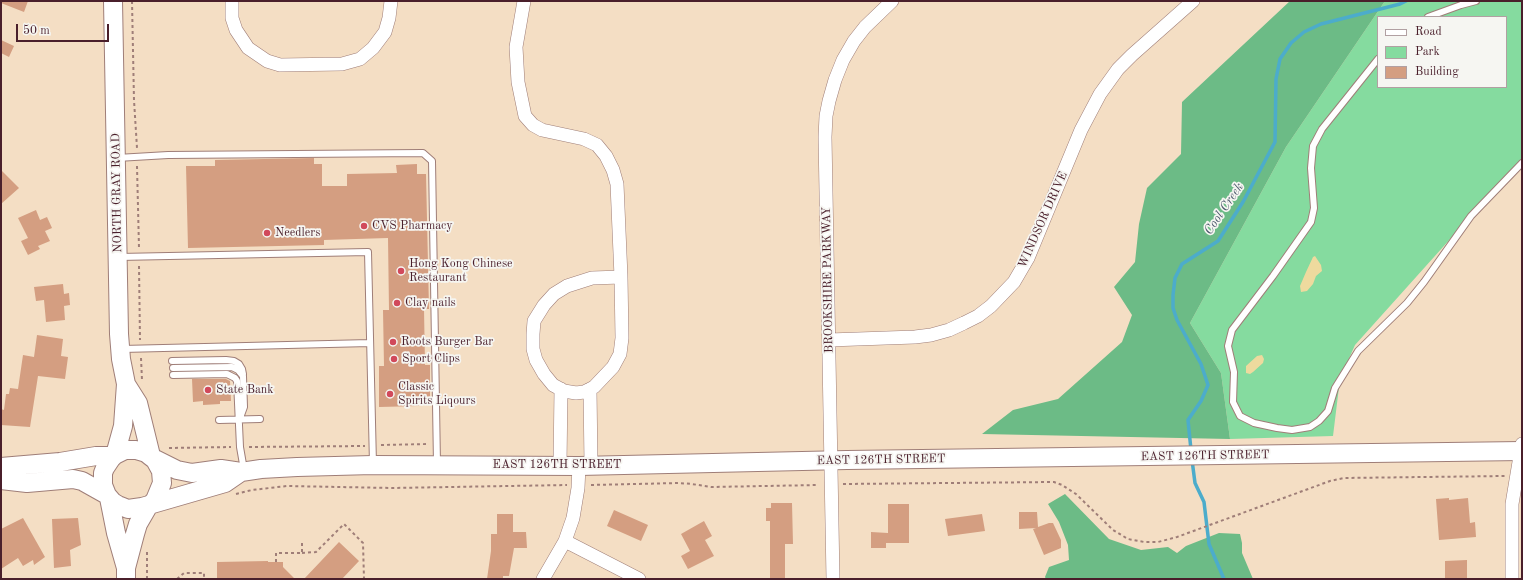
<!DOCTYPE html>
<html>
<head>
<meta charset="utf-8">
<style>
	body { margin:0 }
	#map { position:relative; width:1523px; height:580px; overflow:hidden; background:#f4dec4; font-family:"Old Standard TT",serif }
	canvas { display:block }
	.frame { position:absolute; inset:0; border:2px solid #4a1f2b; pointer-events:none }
	.legend { position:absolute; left:1377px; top:16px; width:130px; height:72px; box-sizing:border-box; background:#f6f6f2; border:1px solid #b1a0a2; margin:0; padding:5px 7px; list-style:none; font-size:12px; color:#4a1f2b }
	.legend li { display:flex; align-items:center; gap:8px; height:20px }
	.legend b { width:20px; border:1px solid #b1a0a2 }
	.scale { position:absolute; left:16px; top:24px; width:93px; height:18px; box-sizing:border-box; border:2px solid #4a1f2b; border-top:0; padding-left:5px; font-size:12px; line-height:14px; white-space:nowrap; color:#4a1f2b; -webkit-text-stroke:3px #f6f6f2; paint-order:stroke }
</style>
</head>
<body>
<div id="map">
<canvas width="1523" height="580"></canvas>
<div class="frame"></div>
<ul class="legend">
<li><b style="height:5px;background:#fff"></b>Road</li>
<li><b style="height:11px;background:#85db9f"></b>Park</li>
<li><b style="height:11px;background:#d49e81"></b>Building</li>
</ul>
<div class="scale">50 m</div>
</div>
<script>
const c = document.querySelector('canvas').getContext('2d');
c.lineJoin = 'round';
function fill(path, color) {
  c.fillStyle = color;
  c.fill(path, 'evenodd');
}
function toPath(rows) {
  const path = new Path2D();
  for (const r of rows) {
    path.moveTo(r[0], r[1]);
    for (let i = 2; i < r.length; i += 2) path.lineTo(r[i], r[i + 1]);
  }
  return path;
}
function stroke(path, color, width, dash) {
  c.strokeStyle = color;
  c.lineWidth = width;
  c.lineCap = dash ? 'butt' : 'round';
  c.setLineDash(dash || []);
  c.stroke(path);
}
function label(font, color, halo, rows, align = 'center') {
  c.font = font + ' "Old Standard TT",serif';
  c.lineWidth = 3.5;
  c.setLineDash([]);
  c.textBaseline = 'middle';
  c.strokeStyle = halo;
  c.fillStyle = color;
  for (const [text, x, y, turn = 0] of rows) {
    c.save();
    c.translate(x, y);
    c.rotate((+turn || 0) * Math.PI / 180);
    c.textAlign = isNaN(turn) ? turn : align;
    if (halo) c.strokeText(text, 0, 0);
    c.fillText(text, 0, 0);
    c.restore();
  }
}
fill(toPath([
	[1385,1,1522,1,1522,159,1355,345,1340,379,1333,436,1230,439,1221,373,1190,323,1286,147],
	[1378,17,1506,17,1506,87,1378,87]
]), '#85db9f');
fill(toPath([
	[1290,1,1385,1,1286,147,1190,323,1221,373,1230,439,982,434,1013,410,1058,399,1122,342,1132,315,1114,287,1135,262,1139,224,1147,188,1181,154,1182,102],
	[1065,494,1109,539,1141,550,1168,547,1177,553,1186,546,1219,533,1240,534,1242,543,1242,553,1253,579,1046,579,1045,577,1049,567,1069,560,1068,545,1059,522,1048,504]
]), '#6cbb86');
fill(toPath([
	[1315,256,1321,265,1322,271,1316,276,1313,284,1307,291,1301,292,1300,286,1306,272,1313,257],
	[1262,355,1264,359,1263,363,1253,372,1250,374,1246,373,1246,366,1257,356]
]), '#eeda9e');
stroke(toPath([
	[1191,450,1188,420,1201,401,1208,385,1201,364,1177,320,1173,308,1173,295,1175,278,1182,264,1218,241,1243,202,1275,142,1276,79,1280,59,1291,43,1304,32,1321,24,1400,4,1406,1],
	[1192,460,1195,483,1204,502,1209,544,1224,579]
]), '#4caccb', 3.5);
fill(toPath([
	[1,1,28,1,24,12,1,3],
	[1,40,14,46,9,57,1,53],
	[314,158,314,164,322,164,322,186,347,186,347,174,397,173,396,165,417,164,417,174,426,174,429,309,424,309,425,365,430,365,430,401,419,402,419,406,379,407,379,366,384,366,383,310,389,310,388,238,324,240,324,245,188,248,186,166,215,166,215,160],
	[1,170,19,188,1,204],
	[36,210,40,220,47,217,52,228,45,231,50,241,38,246,40,249,28,255,21,241,28,238,18,218],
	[63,284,64,294,69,293,70,305,64,306,65,320,46,322,44,300,36,301,34,287],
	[37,335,63,339,61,356,68,357,65,379,38,376,30,427,1,425,1,409,4,410,6,394,9,394,10,388,18,389,23,355,34,357],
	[192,379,226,379,230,381,231,401,220,401,220,404,203,405,203,401,193,402],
	[1449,498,1449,500,1468,498,1470,523,1475,522,1476,537,1439,540,1436,499],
	[771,503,792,503,793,544,785,544,785,579,770,579,770,521,766,521,766,508,771,508],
	[888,504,909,504,909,543,886,543,886,548,871,548,871,532,888,533],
	[614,510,648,525,641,541,607,526],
	[1019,512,1037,512,1038,527,1049,523,1053,523,1061,540,1061,548,1044,555,1033,529,1036,528,1019,529],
	[497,514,513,514,513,532,526,532,527,548,514,548,509,576,503,576,503,579,487,579,491,551,491,534,497,534],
	[982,514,985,531,948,536,945,519],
	[23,518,45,557,34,565,33,560,23,566,18,558,1,569,1,529],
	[78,518,81,545,70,550,71,566,54,568,52,519],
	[704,521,712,536,705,540,714,556,688,569,681,556,690,551,681,534],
	[339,542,359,561,342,579,304,579],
	[1467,560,1467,579,1445,579,1445,561],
	[268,561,268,562,283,562,283,567,295,579,217,579,217,562]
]), '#d49e81');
const lane = toPath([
	[1428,17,1461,5,1476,1],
	[1378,59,1322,129,1313,146,1311,168,1314,208,1311,222,1273,276,1232,330,1228,346,1234,372,1233,402,1240,416,1254,423,1277,428,1292,430,1310,427,1319,421,1328,411,1335,388,1358,351,1407,303,1424,282,1471,216,1522,163],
	[117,158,168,155,423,153,432,161,437,464],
	[119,257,368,252,373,464],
	[122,349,370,343],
	[172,361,226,360,234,361,239,364,242,369,243,374],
	[173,368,232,367,238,370,243,376,244,407,240,418],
	[173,375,227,374,235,378,237,381,240,447,244,470],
	[219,420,260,419]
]);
const street = toPath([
	[232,1,232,18,236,30,248,48,267,61,280,65,342,64,360,59,373,48,385,32,389,18,391,1],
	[524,1,516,47,518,82,525,116,533,125,542,130,584,139,597,145,606,156,613,170,617,184,621,277,622,338,620,354,613,367,594,387,584,392,576,393,564,391,553,385,544,374,536,360,533,349,533,334,534,321,544,305,554,294,567,286,592,278,621,277],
	[829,340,915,337,931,335,949,330,964,323,978,316,991,306,1014,282,1028,258,1081,130,1100,94,1118,69,1132,55,1193,1],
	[590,389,591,465],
	[560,465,561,389],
	[565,541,639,579],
	[543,579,565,541,573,518,578,488,579,466],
	[833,579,825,137,826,116,829,101,835,80,843,60,854,41,865,27,892,1],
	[1512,579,1512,504,1522,444]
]);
const secondary = toPath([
	[113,1,119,334,121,359,126,384,123,426,115,455],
	[126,384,138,403,151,456],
	[151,457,177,470,192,473,221,469,241,472,261,469,297,467,373,465,579,466,847,460,1522,451],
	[1,467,60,462,96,456,114,456],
	[1,480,27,483,73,479,82,481,107,495],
	[109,498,116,533,126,568],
	[150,505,155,500,162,483,161,471,155,460,146,453,136,450,125,450,115,455,111,459,105,468,103,473,103,485,107,495,113,502,118,505,128,509,142,507,225,483,241,472],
	[126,579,126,568,135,534,138,524,149,505]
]);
stroke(lane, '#9f7e78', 8);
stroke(street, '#9f7e78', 14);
stroke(secondary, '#9f7e78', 20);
stroke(toPath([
	[132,1,134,100,137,148],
	[137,166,139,248],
	[139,266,140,340],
	[141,358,142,380],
	[381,445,429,444],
	[249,447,365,446],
	[169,448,231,447],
	[843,484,1054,482,1062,485,1076,494,1113,530,1128,539,1144,542,1158,542,1177,537,1330,481,1344,478,1505,476],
	[591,485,679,483,692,484,711,487,818,485],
	[236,494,252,490,287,486,392,488,567,485],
	[147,552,147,579],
	[302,553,316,552,344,524,363,543,364,579],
	[276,562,276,553,302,553,302,540],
	[177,579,184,573,204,573,204,577]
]), '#9f7e78', 2, [3, 3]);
stroke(lane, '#fff', 6);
stroke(street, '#fff', 13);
stroke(secondary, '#fff', 18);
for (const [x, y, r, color] of [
	[364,226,4,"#d1495b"],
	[267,233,4,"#d1495b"],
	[401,271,4,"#d1495b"],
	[397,303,4,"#d1495b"],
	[393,342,4,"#d1495b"],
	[394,359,4,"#d1495b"],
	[208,390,4,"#d1495b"],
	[390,394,4,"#d1495b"]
]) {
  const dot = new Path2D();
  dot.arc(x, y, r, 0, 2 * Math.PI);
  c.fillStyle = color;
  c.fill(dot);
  stroke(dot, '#f6f6f2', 1.5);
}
label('12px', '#4a1f2b', '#f6f6f2', [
	["NORTH GRAY ROAD",117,193,-91],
	["WINDSOR DRIVE",1043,220,-66],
	["BROOKSHIRE PARKWAY",828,280,-91],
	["EAST 126TH STREET",1205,456,-1],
	["EAST 126TH STREET",881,460,-1],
	["EAST 126TH STREET",557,465]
]);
label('12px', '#4a1f2b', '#f6f6f2', [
	["CVS Pharmacy",372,226],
	["Needlers",275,233],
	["Hong Kong Chinese",409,264],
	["Restaurant",409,278],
	["Clay nails",405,303],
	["Roots Burger Bar",401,342],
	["Sport Clips",402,359],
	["Classic",398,387],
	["Spirits Liqours",398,401],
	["State Bank",216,390]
], 'left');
label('italic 13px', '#4b576b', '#f6f6f2', [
	["Cool Creek",1224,209,-56]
]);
</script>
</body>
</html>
